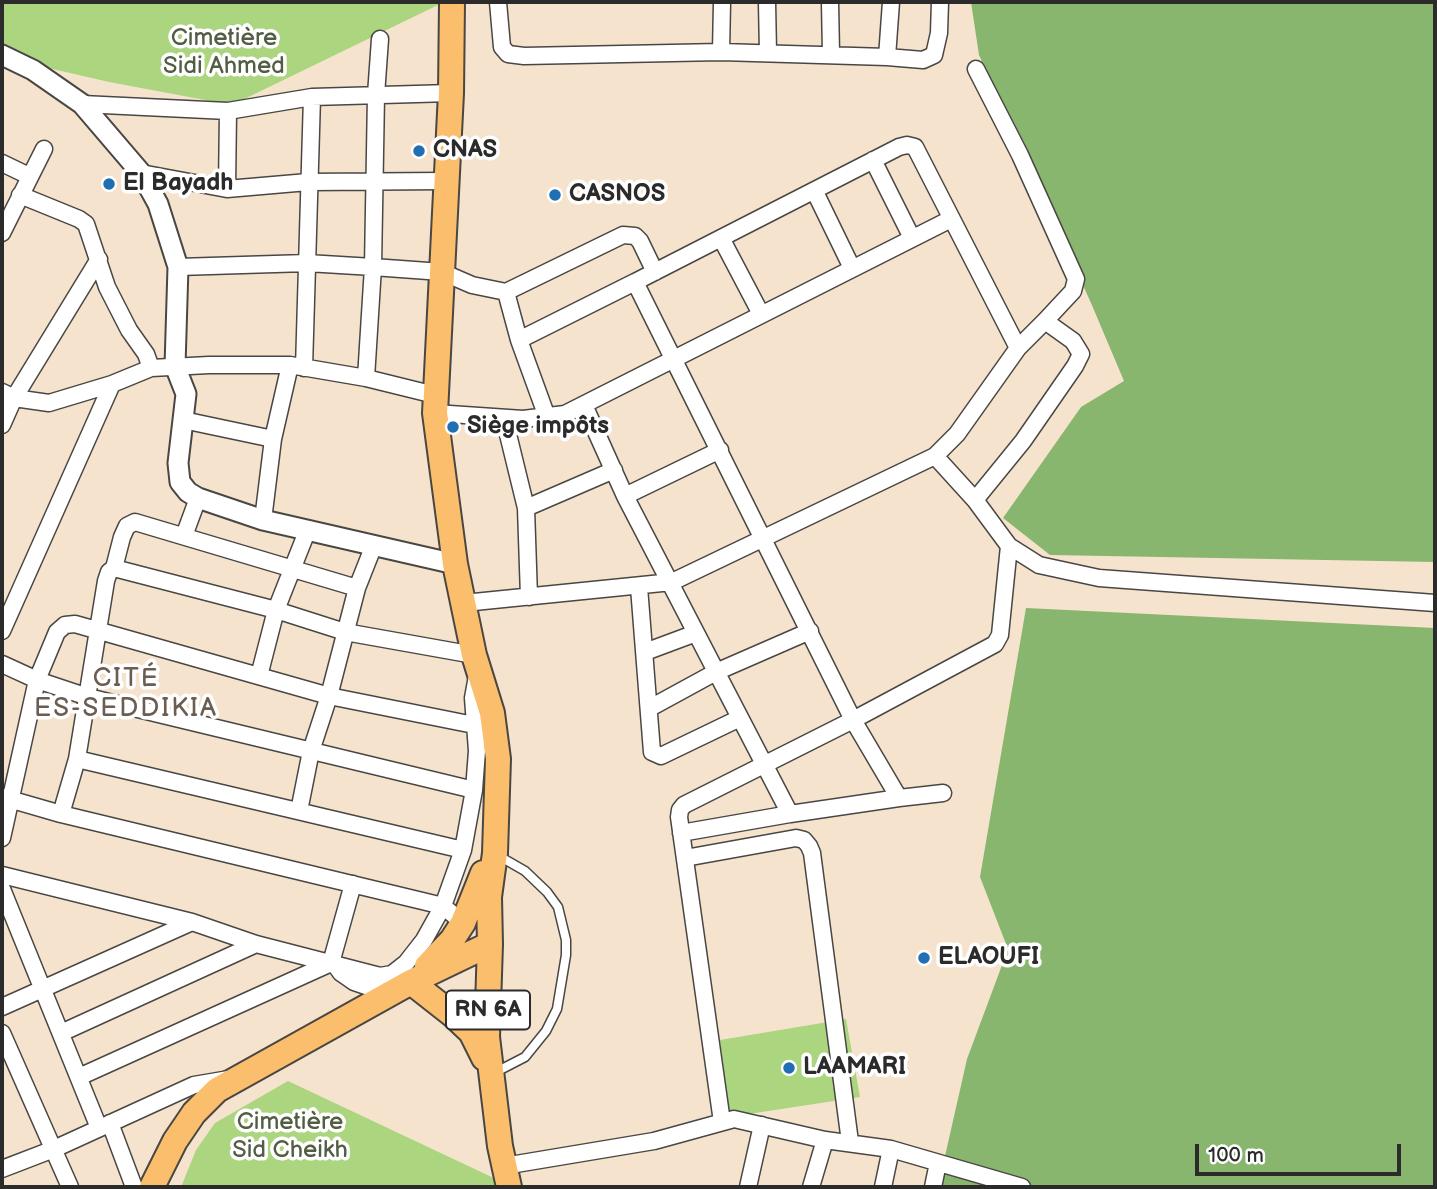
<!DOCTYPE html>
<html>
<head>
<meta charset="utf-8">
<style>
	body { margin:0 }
	#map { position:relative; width:1437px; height:1189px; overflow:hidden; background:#f6e3cd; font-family:"Balsamiq Sans",sans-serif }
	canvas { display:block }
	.frame { position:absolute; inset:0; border:4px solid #2b2b2b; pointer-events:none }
	.scale { position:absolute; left:1195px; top:1144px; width:206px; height:32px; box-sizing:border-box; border:4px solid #2b2b2b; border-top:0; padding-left:9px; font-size:21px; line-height:24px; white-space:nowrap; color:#2b2b2b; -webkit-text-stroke:5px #fff; paint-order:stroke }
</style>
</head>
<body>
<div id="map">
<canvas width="1437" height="1189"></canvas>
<div class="frame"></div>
<div class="scale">100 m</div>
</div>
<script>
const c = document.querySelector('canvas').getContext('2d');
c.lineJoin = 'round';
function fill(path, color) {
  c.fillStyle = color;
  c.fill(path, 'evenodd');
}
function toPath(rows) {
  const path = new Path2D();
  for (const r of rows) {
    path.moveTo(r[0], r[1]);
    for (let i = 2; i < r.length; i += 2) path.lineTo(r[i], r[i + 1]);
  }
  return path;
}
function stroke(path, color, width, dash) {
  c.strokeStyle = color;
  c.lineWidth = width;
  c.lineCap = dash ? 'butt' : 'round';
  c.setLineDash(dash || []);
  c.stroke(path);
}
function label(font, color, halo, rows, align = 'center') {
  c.font = font + ' "Balsamiq Sans",sans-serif';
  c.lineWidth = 7;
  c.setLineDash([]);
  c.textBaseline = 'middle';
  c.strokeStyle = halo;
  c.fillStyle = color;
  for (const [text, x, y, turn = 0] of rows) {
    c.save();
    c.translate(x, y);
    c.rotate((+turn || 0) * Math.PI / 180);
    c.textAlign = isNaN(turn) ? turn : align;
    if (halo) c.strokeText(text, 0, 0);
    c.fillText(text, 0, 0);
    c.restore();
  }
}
fill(toPath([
	[2,2,438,2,438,5,232,105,109,82,31,64,2,47],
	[846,1019,860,1097,729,1117,720,1040],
	[288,1081,498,1180,501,1187,181,1187,196,1150,215,1123]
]), '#acd580');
fill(toPath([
	[971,2,1435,2,1435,562,1050,555,1003,518,1081,407,1124,381,1091,303,979,55],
	[1026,608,1435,628,1435,1187,938,1187,967,1059,1008,949,980,877]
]), '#89b66e');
const service = toPath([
	[496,1072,525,1057,546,1031,557,1009,566,955,566,940,558,907,547,892,525,871,499,856]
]);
const minor = toPath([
	[498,2,502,47,508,54,524,56,721,52,887,57,891,2],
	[767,2,768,53],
	[830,2,831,54],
	[721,52,722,2],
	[887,57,923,60,934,55,939,33,940,2],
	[976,69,1020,155,1076,279,1073,291,1045,321],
	[82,104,228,111,312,97,451,93],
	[873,160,912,238],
	[2,163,29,176],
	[141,173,227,189,308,182,445,181],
	[227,189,228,111],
	[815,192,852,268],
	[20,195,79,219,86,224,107,287,129,330,146,354,151,368],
	[2,233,44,149],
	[721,238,761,314],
	[178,267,307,263,373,267,442,272,472,285,506,292],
	[519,340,635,282],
	[304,368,312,97],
	[366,378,373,267,376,95,380,39],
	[2,392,14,398,49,403,112,384,151,368,209,365,290,365,366,378,435,395],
	[584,405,625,496,790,814,899,798,853,720,635,282,899,147,907,145,915,147,1018,348,957,434,935,456],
	[435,413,523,419,565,414,951,219],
	[547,417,519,340,506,292,623,235,635,236,640,241,655,272],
	[504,418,526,508,614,470],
	[183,420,273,439],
	[2,425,14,398,99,259],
	[625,496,720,450],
	[975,500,1023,441,1075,366,1081,354,1073,341,1045,321,1018,348],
	[526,508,529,597],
	[263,520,273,439,290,365],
	[184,536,198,498],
	[114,568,122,537,127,526,135,522,357,588,374,545],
	[639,587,652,752,661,756,740,718],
	[464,603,672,582,935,456,975,500,1009,546,1039,565,1099,578,1435,603],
	[2,631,112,384],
	[645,652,696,633],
	[2,664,37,680,88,697,474,790],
	[259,676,276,610,308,529],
	[650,708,716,672,810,631],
	[77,759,463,850],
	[2,797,61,814,443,906,463,923],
	[899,798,943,793],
	[299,811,311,751,329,696,357,588],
	[61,814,77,759,106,581,109,572,114,568,276,610,345,632,474,655],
	[681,833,790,814],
	[2,838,37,680,57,632,65,625,75,624,329,696,474,725],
	[685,858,796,838,804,840,809,846,812,853,850,1142],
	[2,875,192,922,256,944,380,976,392,974,406,963,424,940,443,906,463,850,474,790,477,751,473,698,477,676],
	[2,889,99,1128],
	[336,966,341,973,354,982,389,994],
	[2,1007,192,922],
	[2,1033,70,1187],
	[61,1033,256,944],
	[79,1077,331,963,353,884],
	[722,1122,679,817,680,810,684,805,853,720,995,644,1000,635,1009,546],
	[110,1123,134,1187],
	[504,1166,654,1141,734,1119,825,1140,891,1149,1022,1187],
	[2,1169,54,1149,194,1085,229,1079],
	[748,1187,762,1125],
	[811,1187,825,1140],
	[883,1187,891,1149],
	[933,1187,938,1163]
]);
const tertiary = toPath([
	[2,55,33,70,82,104,141,173,158,204,178,267,175,366,186,394,178,463,180,482,188,492,198,498,263,520,455,564]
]);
const primary = toPath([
	[452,2,451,93,435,413,455,564,474,655,492,713,498,759,495,853,489,897,490,944,487,1037,500,1146,509,1187],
	[427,966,452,940,463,923,483,873],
	[411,982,453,1015,471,1032,484,1058],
	[152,1187,175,1141,194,1113,217,1090,411,982,490,944]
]);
stroke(service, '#494743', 11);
stroke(minor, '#494743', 19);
stroke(tertiary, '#494743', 23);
stroke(primary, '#494743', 28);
stroke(service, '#fff', 8);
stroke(minor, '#fff', 16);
stroke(tertiary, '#fff', 19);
stroke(primary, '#fabe6d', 24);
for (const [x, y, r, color] of [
	[419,151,7,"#1f6fb2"],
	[109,184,7,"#1f6fb2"],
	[555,195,7,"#1f6fb2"],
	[453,427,7,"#1f6fb2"],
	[924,958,7,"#1f6fb2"],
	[789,1068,7,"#1f6fb2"]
]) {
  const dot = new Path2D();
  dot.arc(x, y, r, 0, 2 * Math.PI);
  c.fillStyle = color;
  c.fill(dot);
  stroke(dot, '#fff', 2.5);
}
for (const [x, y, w] of [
	[488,1010,84]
]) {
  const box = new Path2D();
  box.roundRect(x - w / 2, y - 19.5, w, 39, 5);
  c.fillStyle = '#fff';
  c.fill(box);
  stroke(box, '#2b2b2b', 2);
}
label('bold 23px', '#2b2b2b', null, [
	["RN 6A",488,1010]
]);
label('24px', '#525e44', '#fff', [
	["Cimetière",224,39],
	["Sidi Ahmed",224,67],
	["Cimetière",290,1123],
	["Sid Cheikh",290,1151]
]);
label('bold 24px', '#2b2b2b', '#fff', [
	["CNAS",433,151],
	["El Bayadh",123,184],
	["CASNOS",569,195],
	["Siège impôts",467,427],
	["ELAOUFI",938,958],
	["LAAMARI",803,1068]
], 'left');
c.letterSpacing = '2px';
label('26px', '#6b5d51', '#fff', [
	["CITÉ",126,679],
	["ES-SEDDIKIA",126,709]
]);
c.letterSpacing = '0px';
</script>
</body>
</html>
